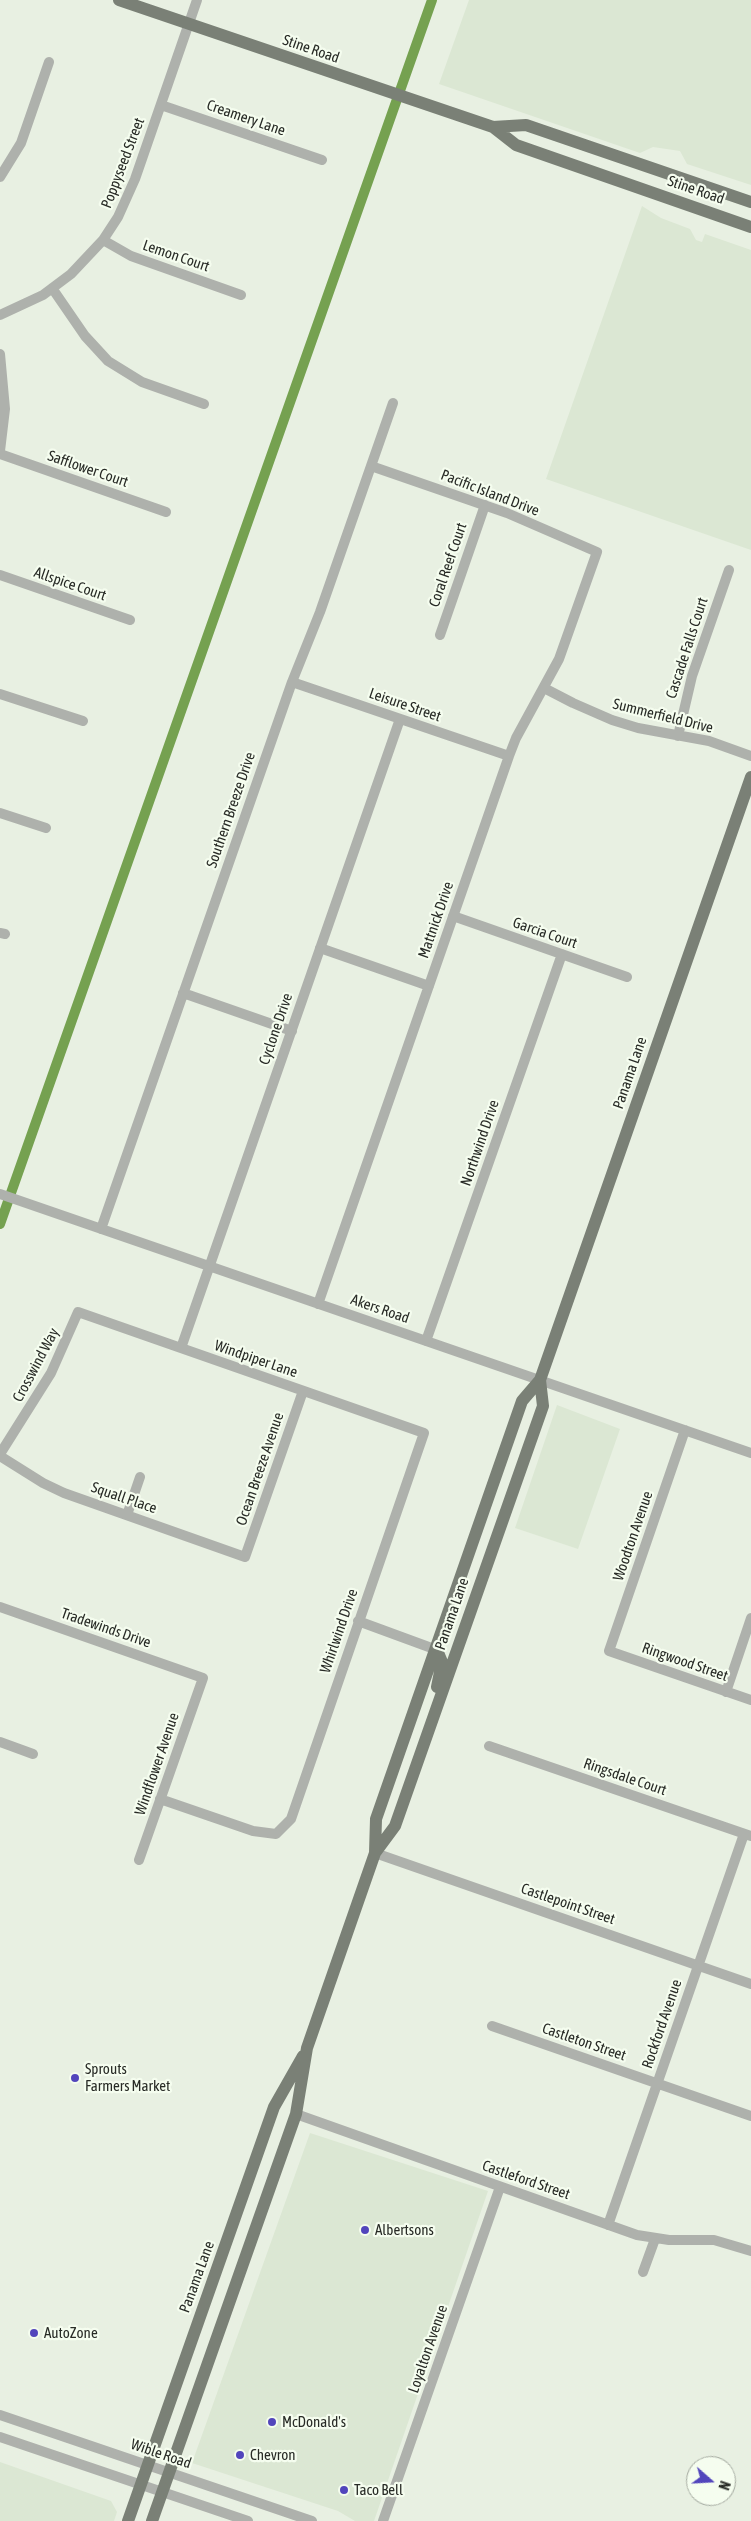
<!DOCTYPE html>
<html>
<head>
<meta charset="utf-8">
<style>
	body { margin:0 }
	#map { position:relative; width:751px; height:2521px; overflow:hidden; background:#e8f0e2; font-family:"Asap Condensed",sans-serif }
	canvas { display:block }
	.north { position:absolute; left:686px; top:2456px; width:50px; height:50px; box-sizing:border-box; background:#f5fdef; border:1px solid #a3a99f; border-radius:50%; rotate:109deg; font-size:14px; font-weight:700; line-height:20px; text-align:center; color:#282b26 }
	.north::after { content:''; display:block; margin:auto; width:18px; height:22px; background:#5245bc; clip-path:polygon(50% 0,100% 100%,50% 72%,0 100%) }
</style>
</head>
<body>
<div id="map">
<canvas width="751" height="2521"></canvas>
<div class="north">N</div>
</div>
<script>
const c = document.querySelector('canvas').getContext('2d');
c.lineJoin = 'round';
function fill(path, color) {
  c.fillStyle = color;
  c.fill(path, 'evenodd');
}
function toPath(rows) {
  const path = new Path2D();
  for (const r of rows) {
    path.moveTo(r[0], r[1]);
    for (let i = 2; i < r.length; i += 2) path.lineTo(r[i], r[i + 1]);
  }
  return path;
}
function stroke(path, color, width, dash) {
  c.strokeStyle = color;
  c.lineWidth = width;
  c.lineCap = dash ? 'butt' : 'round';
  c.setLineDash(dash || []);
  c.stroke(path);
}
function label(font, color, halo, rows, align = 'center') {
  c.font = font + ' "Asap Condensed",sans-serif';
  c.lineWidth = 4.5;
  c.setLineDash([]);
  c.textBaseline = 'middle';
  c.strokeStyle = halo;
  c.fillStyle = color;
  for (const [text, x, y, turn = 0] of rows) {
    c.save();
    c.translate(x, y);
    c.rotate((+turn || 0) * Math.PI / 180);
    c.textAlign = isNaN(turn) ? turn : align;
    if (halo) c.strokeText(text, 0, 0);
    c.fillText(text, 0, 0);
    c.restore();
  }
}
fill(toPath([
	[469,0,751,0,751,185,687,164,680,151,653,147,640,153,439,84],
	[642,206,661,218,690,229,696,240,702,242,705,234,751,250,751,550,546,479],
	[557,1405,620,1429,578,1549,515,1528],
	[310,2133,488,2191,374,2521,355,2521,338,2511,192,2463],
	[0,2462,111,2501,117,2512,114,2521,0,2521]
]), '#dbe7d3');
stroke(toPath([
	[0,1224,432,0]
]), '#75a150', 10);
stroke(toPath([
	[161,105,322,160],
	[0,177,21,143,49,62],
	[103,240,131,256,241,295],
	[52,288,85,336,108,361,142,382,204,404],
	[0,315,43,295,71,274,103,240,118,217,135,179,197,0],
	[0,354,5,409,0,451],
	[0,454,166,512],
	[0,575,130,620],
	[440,635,485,505],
	[292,682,509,756],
	[544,688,573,703,612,720,638,728,709,741,751,756],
	[0,694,83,721],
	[678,736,692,676,729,570],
	[0,813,46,828],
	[453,916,627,977],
	[0,933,5,934],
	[320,948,429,986],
	[183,993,292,1031],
	[0,1194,751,1453],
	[101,1229,292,682,320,612,393,403],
	[318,1304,509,756,516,738,559,659,597,552,507,513,371,466],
	[426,1341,562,954],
	[181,1348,400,719],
	[685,1430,609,1651,751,1700],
	[0,1454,51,1373,78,1312,424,1433,291,1819,276,1834,253,1831,160,1799],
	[0,1456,43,1483,64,1493,245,1557,303,1391],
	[127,1515,140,1477],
	[0,1607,203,1678,139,1860],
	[358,1621,437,1650],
	[726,1692,751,1618],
	[0,1742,33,1754],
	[489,1746,751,1836],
	[375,1853,751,1984],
	[492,2026,751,2116],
	[296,2114,637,2235,669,2240,714,2240,751,2251],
	[608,2225,744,1834],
	[643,2272,655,2239],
	[0,2415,312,2521],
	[0,2437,248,2521],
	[383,2521,500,2187]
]), '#aeb1ac', 10);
stroke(toPath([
	[119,0,493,127,516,145,751,227],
	[493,127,526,125,751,202],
	[437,1687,442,1662,437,1650],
	[375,1853,376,1819,522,1401,540,1380,751,777],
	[128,2521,274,2107,303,2056],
	[152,2521,296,2114,307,2048,375,1853,395,1826,543,1406,540,1380]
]), '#7a8076', 12);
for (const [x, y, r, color] of [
	[75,2078,5,"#5245bc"],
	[365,2230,5,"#5245bc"],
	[34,2333,5,"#5245bc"],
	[272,2422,5,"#5245bc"],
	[240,2455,5,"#5245bc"],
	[344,2490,5,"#5245bc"]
]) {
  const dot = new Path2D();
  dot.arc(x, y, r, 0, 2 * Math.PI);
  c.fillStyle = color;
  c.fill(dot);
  stroke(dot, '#f5fdef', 2);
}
label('15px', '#282b26', '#f5fdef', [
	["Stine Road",311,49,19],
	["Creamery Lane",246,118,19],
	["Poppyseed Street",123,163,-69],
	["Stine Road",696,190,19],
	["Lemon Court",176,256,19],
	["Safflower Court",88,469,19],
	["Pacific Island Drive",490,493,21],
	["Coral Reef Court",448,565,-71],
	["Allspice Court",70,584,19],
	["Cascade Falls Court",687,648,-72],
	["Leisure Street",405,705,19],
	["Summerfield Drive",663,716,14],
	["Southern Breeze Drive",231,810,-71],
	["Mattnick Drive",436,920,-71],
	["Garcia Court",545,933,19],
	["Cyclone Drive",276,1029,-71],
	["Panama Lane",630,1073,-71],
	["Northwind Drive",480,1143,-71],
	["Akers Road",380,1309,19],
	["Windpiper Lane",256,1359,19],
	["Crosswind Way",36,1365,-62],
	["Ocean Breeze Avenue",260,1469,-71],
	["Squall Place",124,1498,19],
	["Woodton Avenue",633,1536,-71],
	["Panama Lane",452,1614,-71],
	["Tradewinds Drive",106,1628,19],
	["Whirlwind Drive",339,1631,-71],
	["Ringwood Street",685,1662,19],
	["Windflower Avenue",157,1764,-71],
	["Ringsdale Court",625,1777,19],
	["Castlepoint Street",568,1904,19],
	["Rockford Avenue",662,2024,-71],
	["Castleton Street",584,2042,19],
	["Castleford Street",526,2180,19],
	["Panama Lane",197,2277,-70],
	["Loyalton Avenue",428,2349,-71],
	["Wible Road",161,2454,19]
]);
label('15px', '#282b26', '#f5fdef', [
	["Sprouts",85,2069],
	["Farmers Market",85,2086],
	["Albertsons",375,2230],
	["AutoZone",44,2333],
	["McDonald's",282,2422],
	["Chevron",250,2455],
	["Taco Bell",354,2490]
], 'left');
</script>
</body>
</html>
